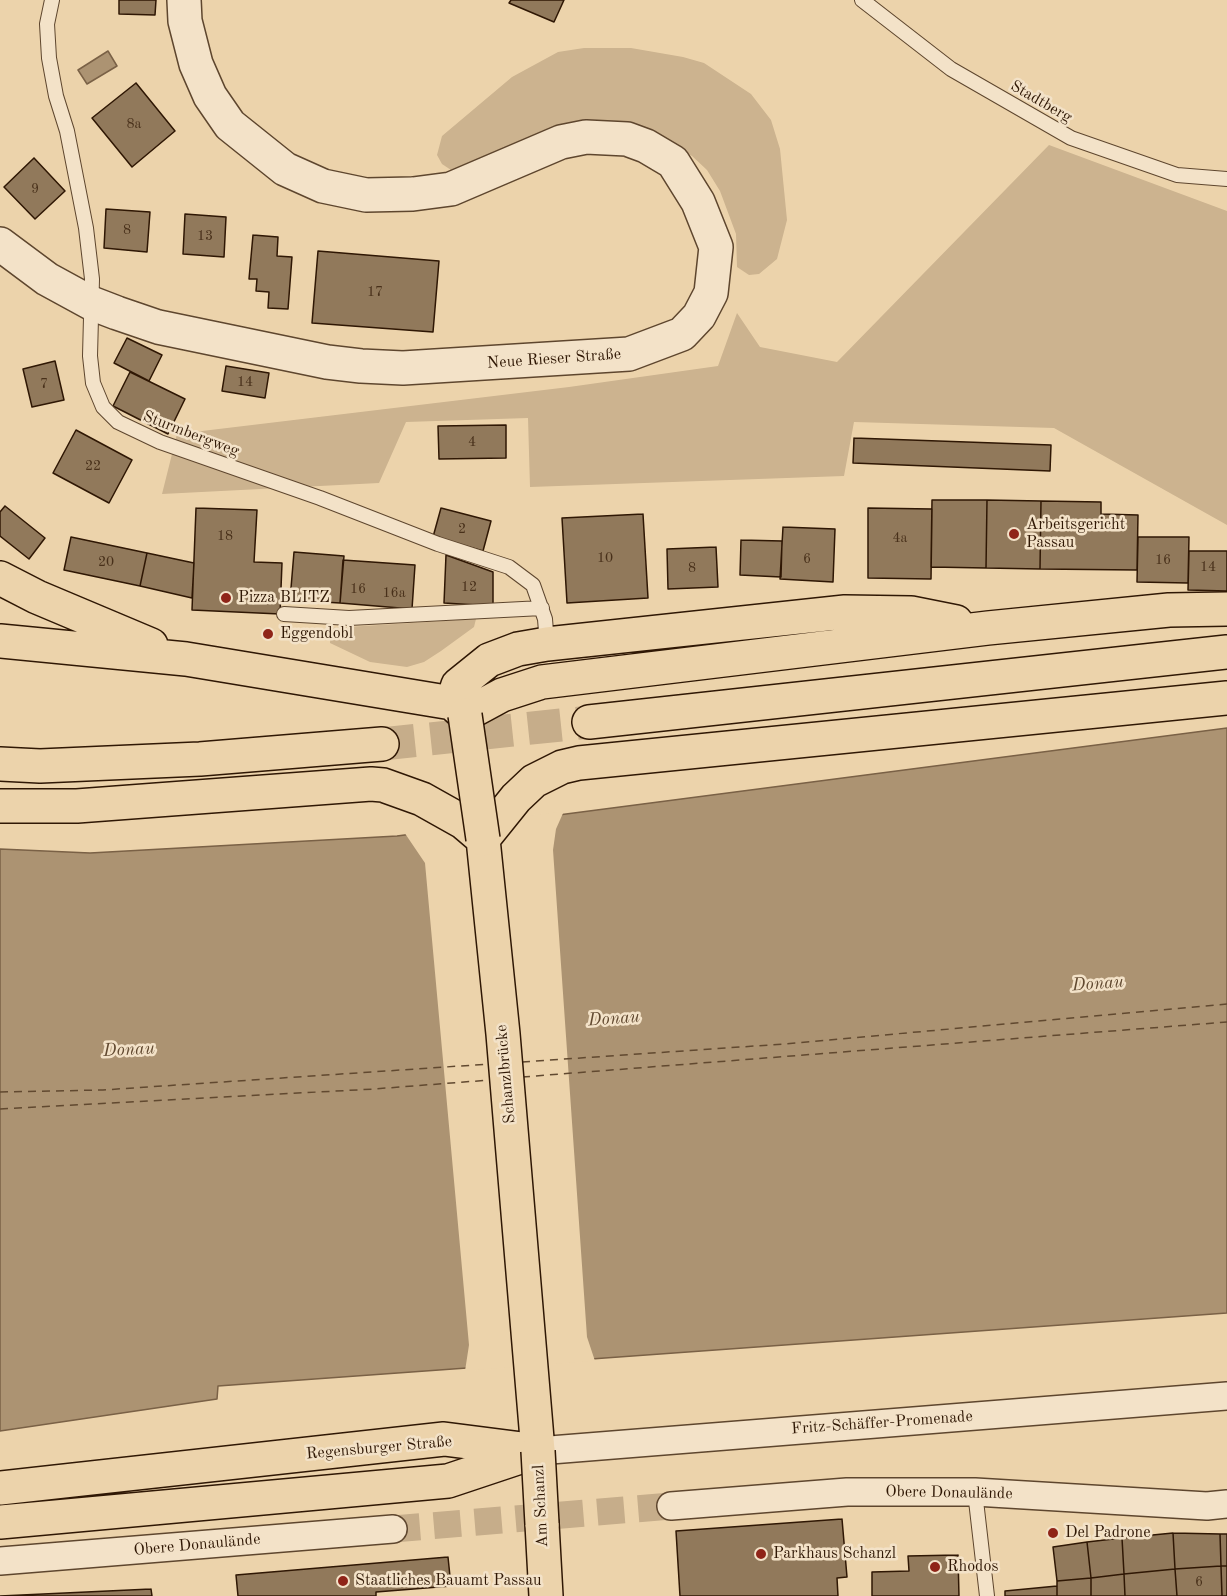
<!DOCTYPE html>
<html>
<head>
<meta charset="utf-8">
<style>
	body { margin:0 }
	canvas { display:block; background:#ecd3ab }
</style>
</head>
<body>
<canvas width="1227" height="1596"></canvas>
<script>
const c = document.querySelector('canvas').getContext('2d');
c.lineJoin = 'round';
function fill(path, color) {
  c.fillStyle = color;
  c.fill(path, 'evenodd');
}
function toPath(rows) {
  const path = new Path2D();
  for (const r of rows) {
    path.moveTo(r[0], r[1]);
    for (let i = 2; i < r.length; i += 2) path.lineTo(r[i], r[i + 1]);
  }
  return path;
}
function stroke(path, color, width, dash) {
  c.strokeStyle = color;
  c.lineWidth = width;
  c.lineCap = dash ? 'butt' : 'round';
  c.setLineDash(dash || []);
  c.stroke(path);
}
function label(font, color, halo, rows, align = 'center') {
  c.font = font + ' "Old Standard TT",serif';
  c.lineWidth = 5;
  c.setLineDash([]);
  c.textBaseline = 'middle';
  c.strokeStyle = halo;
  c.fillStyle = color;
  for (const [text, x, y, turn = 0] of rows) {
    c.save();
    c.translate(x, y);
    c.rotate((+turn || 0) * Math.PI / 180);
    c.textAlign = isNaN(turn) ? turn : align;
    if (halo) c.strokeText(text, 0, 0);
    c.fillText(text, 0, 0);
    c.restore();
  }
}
fill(toPath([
	[584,48,631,48,683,57,704,63,751,94,771,120,780,149,787,220,777,259,759,274,749,275,737,267,736,234,720,191,707,170,692,156,658,135,454,172,442,164,437,155,442,136,512,77,558,52],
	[1049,145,1227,211,1227,525,1054,428,854,422,844,476,530,487,528,418,406,422,379,483,162,494,177,434,569,387,718,366,737,313,760,347,837,362],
	[476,619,474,627,441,651,424,662,407,667,370,662,330,643,331,628]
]), '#ccb38f');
const water = toPath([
	[108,51,117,66,87,84,78,70,108,51],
	[1227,728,1227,1313,218,1386,217,1399,0,1431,0,849,90,853,397,836,1227,728]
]);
fill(water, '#ac9372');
stroke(water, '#7a6146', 1.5);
fill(toPath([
	[564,811,556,829,553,850,587,1337,595,1361,465,1371,469,1345,425,863,404,832]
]), '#ecd3ab');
stroke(toPath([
	[522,1062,784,1044,1227,1004],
	[522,1077,1227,1022],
	[0,1092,103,1090,490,1064],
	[0,1109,374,1089,490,1080]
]), '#614930', 1.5, [8, 6]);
const building = toPath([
	[119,0,156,0,155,15,119,14,119,0],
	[511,0,564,0,554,22,509,3,511,0],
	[136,83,175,131,132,167,92,118,136,83],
	[34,158,65,191,35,219,4,187,34,158],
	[106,209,150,212,147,252,104,248,106,209],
	[185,214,226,217,224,257,183,254,185,214],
	[253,235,278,237,277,256,292,257,288,309,268,308,269,292,256,291,257,279,249,279,253,235],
	[318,251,439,261,433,332,312,323,318,251],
	[127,338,162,355,149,381,114,363,127,338],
	[55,361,64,400,32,407,23,369,55,361],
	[226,366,269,373,265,398,222,391,226,366],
	[130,372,185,399,168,434,113,406,130,372],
	[506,425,506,458,439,459,438,426,506,425],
	[76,430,132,460,109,503,53,473,76,430],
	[854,438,1051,445,1050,471,853,463,854,438],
	[932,500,987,500,986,568,931,567,932,500],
	[987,500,1041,501,1040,569,986,568,987,500],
	[1041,501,1101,502,1101,514,1138,515,1137,570,1040,569,1041,501],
	[5,506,45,538,29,559,0,536,0,512,5,506],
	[196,508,257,510,254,562,282,563,280,614,192,610,196,508],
	[441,508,491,521,483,551,433,537,441,508],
	[868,508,932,509,931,579,868,578,868,508],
	[643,514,648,598,567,603,562,518,643,514],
	[783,527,835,529,833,582,780,579,783,527],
	[71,537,147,553,140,586,64,570,71,537],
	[1138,537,1189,537,1188,583,1137,582,1138,537],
	[741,540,782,541,781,577,740,575,741,540],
	[716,547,718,587,668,589,667,549,716,547],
	[1189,551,1227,551,1227,591,1188,590,1189,551],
	[294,552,344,556,340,603,290,600,294,552],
	[147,553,194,563,192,598,140,586,147,553],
	[446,555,493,572,493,606,444,603,446,555],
	[343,560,415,565,412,609,340,603,343,560],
	[842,1519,847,1577,837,1578,838,1596,680,1596,676,1531,842,1519],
	[1173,1533,1220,1534,1221,1566,1175,1569,1173,1533],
	[1173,1533,1175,1569,1124,1574,1122,1538,1173,1533],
	[1220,1534,1227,1534,1227,1566,1221,1566,1220,1534],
	[1122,1538,1124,1574,1091,1578,1087,1542,1122,1538],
	[1087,1542,1091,1578,1057,1581,1053,1547,1087,1542],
	[958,1555,959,1596,872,1596,872,1572,909,1571,908,1556,958,1555],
	[448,1557,451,1586,376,1592,376,1596,238,1596,236,1575,448,1557],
	[1221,1566,1222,1596,1177,1596,1175,1569,1221,1566],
	[1221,1566,1227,1566,1227,1596,1222,1596,1221,1566],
	[1175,1569,1177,1596,1125,1596,1124,1574,1175,1569],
	[1124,1574,1125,1596,1091,1596,1091,1578,1124,1574],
	[1091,1578,1091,1596,1057,1596,1057,1581,1091,1578],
	[1057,1586,1057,1596,1005,1596,1005,1591,1057,1586],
	[151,1589,152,1596,0,1596,151,1589]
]);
fill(building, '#91795b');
stroke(building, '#2f1704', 1.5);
stroke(toPath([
	[393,1529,671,1506]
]), '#c6ad8a', 27, [27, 14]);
stroke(toPath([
	[382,744,589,722]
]), '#c6ad8a', 33, [33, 16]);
const service = toPath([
	[52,0,47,24,49,58,56,96,67,131,86,228,92,279,90,356,93,383,103,407,118,422,160,442,320,498,438,544,509,567,533,585,545,619,547,644],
	[862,0,951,69,1071,138,1177,175,1227,179],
	[284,614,349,618,542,608],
	[975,1492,987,1596]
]);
const minor = toPath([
	[538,1451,1227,1396],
	[671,1506,847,1492,975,1492,1207,1506,1227,1504],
	[0,1561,393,1529]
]);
const tertiary = toPath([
	[0,244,47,279,91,303,117,313,158,327,327,362,361,366,403,368,629,354,682,334,699,316,711,293,716,247,698,202,673,162,646,146,627,139,586,137,561,142,451,189,413,194,366,195,323,186,285,169,230,125,210,96,196,64,185,21,184,0]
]);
const primary = toPath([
	[0,578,37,597,151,645],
	[0,641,186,659,452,703],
	[452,703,465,715,502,695,542,682,988,628,1169,610,1227,609],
	[452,703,458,685,489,660,518,649,547,644,845,612,911,613,956,622],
	[589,722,1227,652],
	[0,764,40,766,200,759,382,744],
	[0,806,77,806,371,784,383,785,422,799,463,822,483,839],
	[483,839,516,798,534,781,562,767,579,763,1227,698],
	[483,839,503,1034,538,1451],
	[0,1488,444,1439,530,1450],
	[0,1522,448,1481,538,1451],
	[542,1524,546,1596]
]);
stroke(service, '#5e462e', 16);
stroke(minor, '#5e462e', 30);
stroke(tertiary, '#5e462e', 36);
stroke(primary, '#2f1704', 36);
stroke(service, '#f3e2c8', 14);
stroke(minor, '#f3e2c8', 27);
stroke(tertiary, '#f3e2c8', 33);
stroke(primary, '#ecd3ab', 33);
const primaryBridge = toPath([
	[465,715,483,839],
	[538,1451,542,1524]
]);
stroke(primaryBridge, '#2f1704', 36, []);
stroke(primaryBridge, '#ecd3ab', 33);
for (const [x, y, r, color] of [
	[1014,534,6,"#8f2418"],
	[226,598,6,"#8f2418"],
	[268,634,6,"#8f2418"],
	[1053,1533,6,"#8f2418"],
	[761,1554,6,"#8f2418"],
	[935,1567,6,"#8f2418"],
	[343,1581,6,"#8f2418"]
]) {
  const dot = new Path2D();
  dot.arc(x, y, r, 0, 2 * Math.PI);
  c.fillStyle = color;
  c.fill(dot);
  stroke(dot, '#f3e2c8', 2);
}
label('14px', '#48301a', null, [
	["8a",134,124],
	["9",35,189],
	["8",127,230],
	["13",205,236],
	["17",375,292],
	["14",245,382],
	["7",44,384],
	["4",472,442],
	["22",93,466],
	["2",462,529],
	["18",225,536],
	["4a",900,538],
	["10",605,558],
	["6",807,559],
	["16",1163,560],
	["20",106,562],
	["14",1208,567],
	["8",692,568],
	["12",469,587],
	["16",358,589],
	["16a",394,593],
	["6",1199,1582]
]);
label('16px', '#2f1704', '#f3e2c8', [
	["Stadtberg",1041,102,30],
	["Neue Rieser Straße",554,359,-4],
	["Sturmbergweg",191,434,21],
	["Schanzlbrücke",506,1074,-95],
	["Fritz-Schäffer-Promenade",882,1423,-4],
	["Regensburger Straße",379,1448,-5],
	["Obere Donaulände",949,1493,1],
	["Am Schanzl",541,1506,-93],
	["Obere Donaulände",197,1545,-5]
]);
label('16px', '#2f1704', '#f3e2c8', [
	["Arbeitsgericht",1026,525],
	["Passau",1026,543],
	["Pizza BLITZ",238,598],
	["Eggendobl",280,634],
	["Del Padrone",1065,1533],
	["Parkhaus Schanzl",773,1554],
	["Rhodos",947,1567],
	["Staatliches Bauamt Passau",355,1581]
], 'left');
label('italic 18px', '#614930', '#f3e2c8', [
	["Donau",1098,984,-4],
	["Donau",614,1019,-4],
	["Donau",129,1050,-3]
]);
</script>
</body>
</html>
